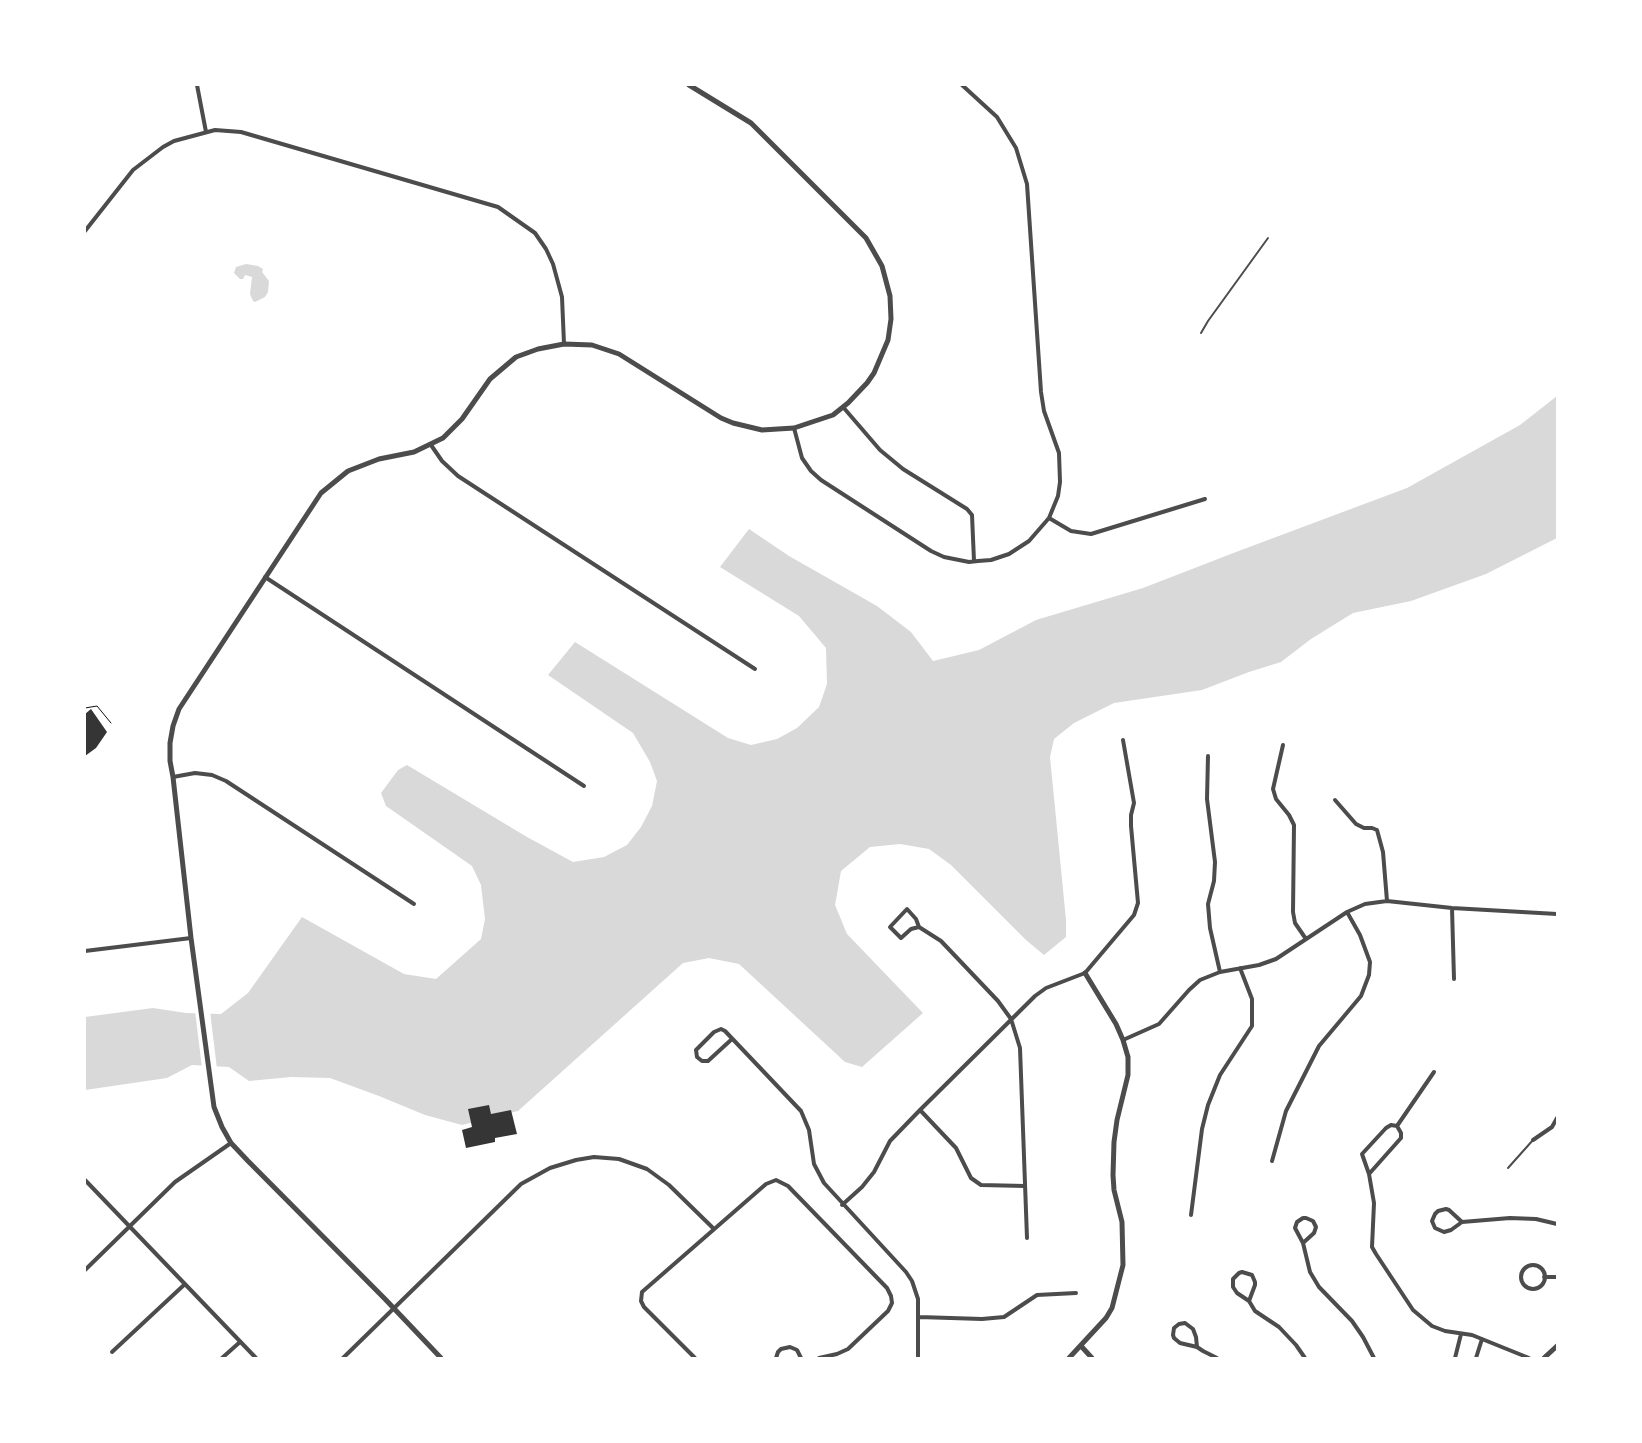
<!DOCTYPE html>
<html>
<head>
<meta charset="utf-8">
<style>
	body { margin:0 }
	#map { position:relative; width:1642px; height:1443px; overflow:hidden; background:#fff; font-family:Raleway,sans-serif }
	canvas { display:block }
	.frame { position:absolute; inset:0; border:86px solid #fff; pointer-events:none }
</style>
</head>
<body>
<div id="map">
<canvas width="1642" height="1443"></canvas>
<div class="frame"></div>
</div>
<script>
const c = document.querySelector('canvas').getContext('2d');
c.lineJoin = 'round';
function fill(path, color) {
  c.fillStyle = color;
  c.fill(path, 'evenodd');
}
function toPath(rows) {
  const path = new Path2D();
  for (const r of rows) {
    if (r.length === 3) {
      path.moveTo(r[0] + r[2], r[1]);
      path.arc(r[0], r[1], r[2], 0, 2 * Math.PI);
      continue;
    }
    path.moveTo(r[0], r[1]);
    for (let i = 2; i < r.length; i += 2) path.lineTo(r[i], r[i + 1]);
  }
  return path;
}
function stroke(path, color, width, dash) {
  c.strokeStyle = color;
  c.lineWidth = width;
  c.lineCap = dash ? 'butt' : 'round';
  c.setLineDash(dash || []);
  c.stroke(path);
}
fill(toPath([
	[246,264,258,266,263,269,262,272,269,281,268,292,265,297,255,302,253,301,250,294,252,277,245,275,243,279,240,279,234,273,236,267],
	[1557,396,1557,538,1486,574,1411,601,1353,613,1311,639,1281,662,1249,672,1202,690,1114,703,1074,723,1054,739,1050,757,1066,920,1066,937,1044,955,1026,940,951,865,929,849,900,844,870,847,841,871,835,905,847,934,923,1013,862,1067,845,1062,739,964,709,958,683,963,518,1111,462,1125,425,1115,379,1096,330,1078,291,1077,249,1081,229,1067,192,1065,167,1078,85,1090,85,1017,153,1008,186,1013,221,1014,248,993,302,917,404,974,436,979,481,939,485,919,481,885,472,866,386,806,381,793,398,770,407,765,527,837,573,862,604,857,627,845,641,827,652,806,657,781,650,762,633,733,548,675,575,642,728,738,751,745,777,739,797,728,819,707,827,684,826,648,799,616,720,567,749,529,789,556,877,606,911,632,933,661,979,650,1036,620,1143,588,1236,552,1407,488,1520,425]
]), '#d9d9d9');
fill(toPath([
	[195,1011,210,1011,217,1069,202,1068]
]), '#fff');
fill(toPath([
	[91,709,107,732,96,748,85,756,85,714],
	[489,1105,491,1114,511,1110,517,1134,495,1138,495,1142,466,1148,462,1130,472,1127,468,1109]
]), '#353535');
stroke(toPath([
	[85,708,97,706,111,723]
]), '#111', 1);
stroke(toPath([
	[1201,333,1208,321,1268,238],
	[1508,1168,1533,1140]
]), '#4c4c4c', 2);
stroke(toPath([
	[197,85,206,132],
	[85,231,133,170,163,147,174,141,215,130,241,132,498,207,535,233,546,249,553,264,562,297,564,344],
	[843,407,880,450,903,469,967,509,972,515,974,561],
	[794,428,802,458,811,471,821,480,931,551,944,557,969,562,978,561,991,560,1009,554,1029,541,1049,518,1058,496,1060,482,1059,453,1044,411,1041,392,1027,184,1016,148,997,117,962,85],
	[431,445,442,461,458,476,755,669],
	[1049,518,1071,531,1091,534,1205,499],
	[265,577,584,786],
	[1283,745,1273,789,1276,799,1289,815,1294,825,1293,912,1295,923,1306,939],
	[1208,756,1207,799,1215,862,1214,881,1208,904,1210,928,1220,972],
	[173,777,195,773,212,775,226,781,414,904],
	[1335,800,1356,824,1364,828,1372,828,1377,830,1383,852,1387,901],
	[1452,908,1454,979],
	[919,927,911,929,901,938,890,927,907,909,916,919,919,927,941,941,998,1001,1011,1019,1020,1048,1027,1238],
	[85,951,191,938],
	[732,1039,708,1061,702,1061,697,1057,696,1050,714,1032,721,1029,725,1031,801,1111,809,1130,814,1164,824,1183,906,1272,912,1281,918,1299,918,1358],
	[1123,1040,1159,1024,1189,990,1200,980,1220,972,1259,965,1276,959,1347,912,1365,904,1387,901,1452,908,1557,914],
	[920,1110,956,1148,971,1178,981,1185,1025,1186],
	[1397,1126,1391,1125,1386,1128,1362,1154,1369,1174,1374,1203,1372,1247,1376,1254,1413,1310,1432,1326,1445,1331,1472,1335,1529,1358],
	[1397,1126,1434,1072],
	[1533,1140,1552,1127,1557,1118],
	[1272,1161,1286,1111,1319,1046,1361,996,1369,975,1370,962,1360,935,1347,912],
	[1369,1174,1401,1138,1401,1133,1397,1126],
	[85,1180,256,1358],
	[842,1205,862,1187,874,1172,890,1141,920,1110,1035,996,1046,988,1085,973,1134,915,1138,903,1131,826,1131,815,1134,803,1123,740],
	[1191,1215,1202,1129,1208,1105,1220,1075,1252,1026,1252,999,1240,968],
	[1303,1218,1306,1218,1313,1221,1316,1227,1314,1233,1303,1243,1295,1228,1297,1222,1303,1218],
	[1462,1222,1449,1210,1446,1209,1438,1211,1435,1214,1432,1221,1435,1228,1444,1232,1451,1230,1462,1222,1510,1218,1536,1219,1557,1224],
	[1303,1243,1310,1272,1319,1287,1352,1321,1363,1337,1374,1358],
	[1533,1277,12],
	[85,1270,175,1182,231,1143],
	[1242,1272,1252,1275,1255,1282,1255,1285,1249,1301,1237,1293,1233,1287,1233,1279,1239,1273,1242,1272],
	[1544,1277,1557,1277],
	[1249,1301,1255,1311,1279,1327,1296,1345,1305,1358],
	[919,1317,982,1319,1004,1317,1037,1295,1076,1293],
	[1185,1323,1193,1329,1196,1337,1197,1347,1180,1343,1174,1338,1173,1335,1174,1328,1179,1324,1185,1323],
	[1197,1347,1203,1351,1217,1358],
	[112,1352,185,1284],
	[222,1358,240,1342],
	[343,1358,521,1184,550,1168,576,1160,594,1157,619,1159,647,1169,669,1185,714,1229],
	[695,1358,644,1307,641,1301,642,1292,766,1184,776,1180,788,1186,887,1288,891,1296,892,1303,888,1311,848,1349,837,1354,819,1358],
	[776,1358,778,1352,781,1349,790,1347,797,1350,801,1358],
	[1455,1358,1461,1334],
	[1476,1358,1482,1339]
]), '#4c4c4c', 4);
stroke(toPath([
	[1081,1346,1092,1358],
	[441,1358,385,1299,248,1161,231,1143,222,1127,214,1107,191,938,173,777,170,761,170,743,173,726,179,709,321,493,348,471,379,459,414,452,443,438,462,419,490,379,516,357,538,349,564,344,592,345,619,354,721,418,733,423,762,430,794,428,833,415,848,403,867,383,874,373,888,340,891,319,890,296,882,266,866,238,751,123,689,85],
	[1069,1358,1106,1318,1112,1308,1123,1265,1122,1222,1114,1190,1113,1175,1114,1142,1117,1120,1128,1075,1128,1057,1123,1040,1116,1024,1085,973],
	[1544,1358,1557,1346]
]), '#4c4c4c', 5);
</script>
</body>
</html>
